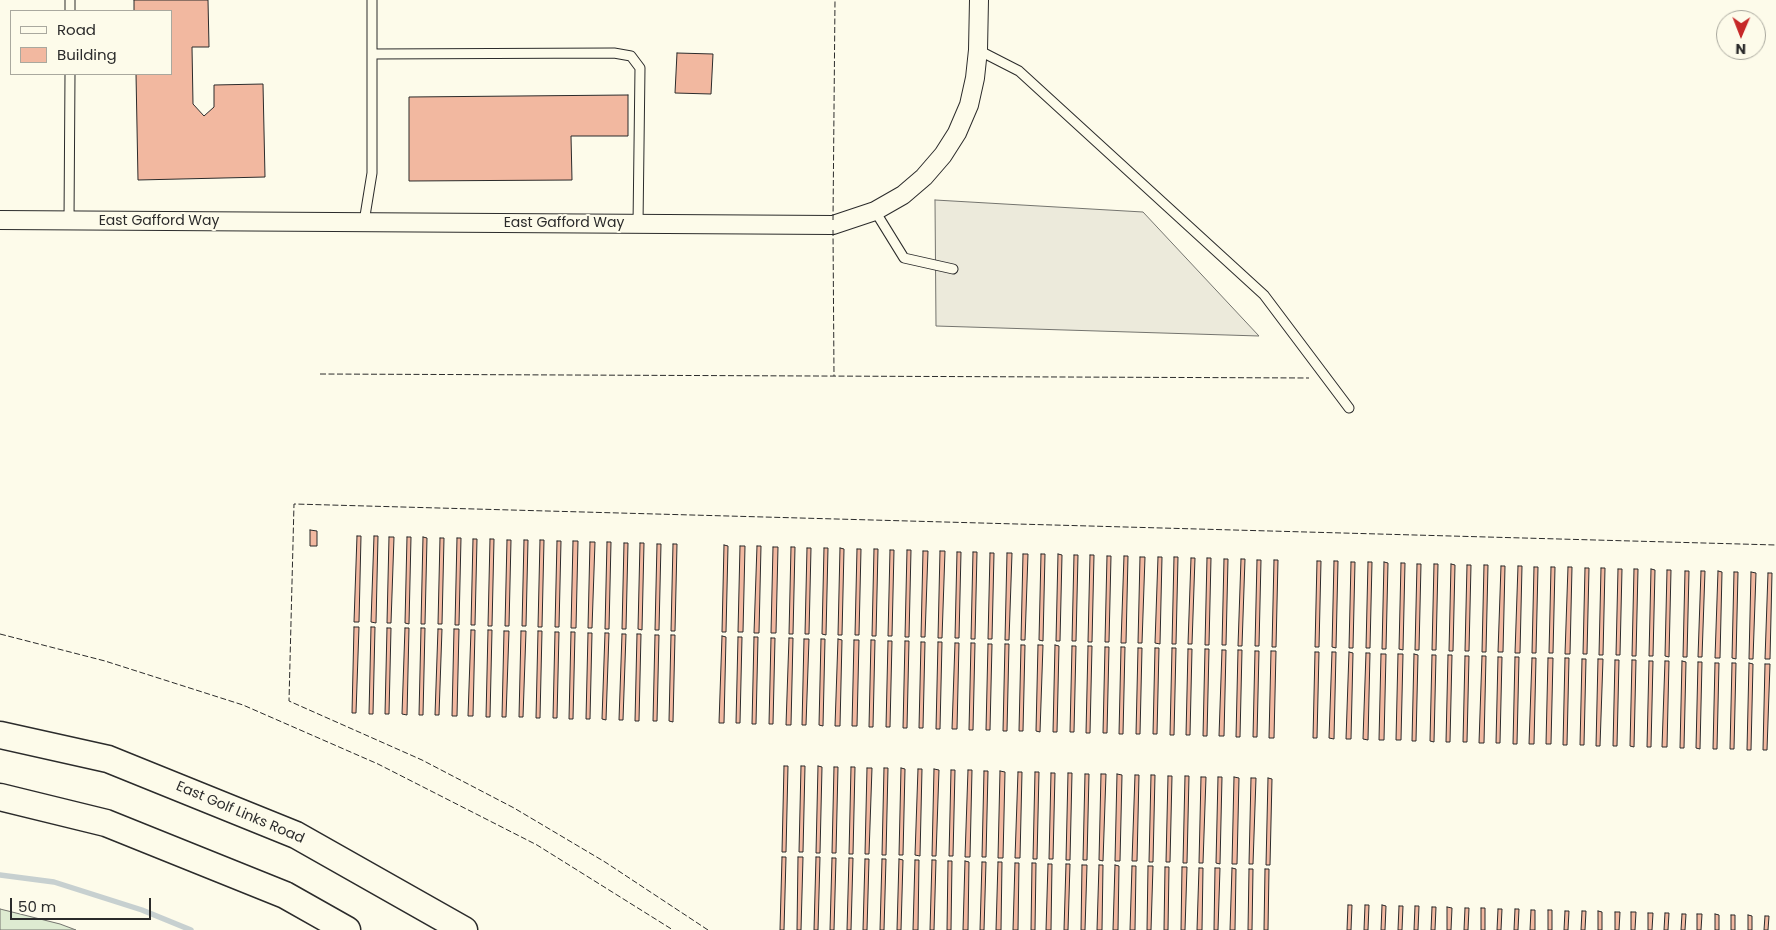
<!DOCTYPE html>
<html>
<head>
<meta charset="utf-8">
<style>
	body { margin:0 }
	#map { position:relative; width:1776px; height:930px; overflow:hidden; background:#fdfbea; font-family:Poppins,sans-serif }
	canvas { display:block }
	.legend { position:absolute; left:10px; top:10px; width:162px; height:65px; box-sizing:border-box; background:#fdfbea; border:1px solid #a9a89e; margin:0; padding:6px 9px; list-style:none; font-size:15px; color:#2b2b2b }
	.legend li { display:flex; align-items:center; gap:10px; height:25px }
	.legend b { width:25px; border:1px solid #a9a89e }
	.north { position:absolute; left:1716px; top:10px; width:50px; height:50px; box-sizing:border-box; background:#fdfbea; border:1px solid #a9a89e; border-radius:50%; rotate:181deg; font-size:14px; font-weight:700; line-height:20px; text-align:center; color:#2b2b2b }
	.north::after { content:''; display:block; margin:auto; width:18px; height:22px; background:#c62828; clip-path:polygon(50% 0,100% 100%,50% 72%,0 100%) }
	.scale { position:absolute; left:10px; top:898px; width:141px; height:22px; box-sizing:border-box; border:2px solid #2b2b2b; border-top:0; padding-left:6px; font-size:15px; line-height:18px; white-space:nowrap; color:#2b2b2b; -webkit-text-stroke:4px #fdfbea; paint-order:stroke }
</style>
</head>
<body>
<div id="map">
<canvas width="1776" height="930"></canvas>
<ul class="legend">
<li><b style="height:6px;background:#fdfbea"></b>Road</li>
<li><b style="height:14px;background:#f2b8a0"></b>Building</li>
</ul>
<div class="north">N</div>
<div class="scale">50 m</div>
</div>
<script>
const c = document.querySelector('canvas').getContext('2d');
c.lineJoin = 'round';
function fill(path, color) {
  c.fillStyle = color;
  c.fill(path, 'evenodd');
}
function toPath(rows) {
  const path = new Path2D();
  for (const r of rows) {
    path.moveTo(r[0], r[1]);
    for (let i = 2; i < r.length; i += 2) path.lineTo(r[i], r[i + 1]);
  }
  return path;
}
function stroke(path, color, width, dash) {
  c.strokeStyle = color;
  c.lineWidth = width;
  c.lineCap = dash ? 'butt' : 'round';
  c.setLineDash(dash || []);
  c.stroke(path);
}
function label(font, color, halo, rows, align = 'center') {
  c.font = font + ' Poppins,sans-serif';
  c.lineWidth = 4;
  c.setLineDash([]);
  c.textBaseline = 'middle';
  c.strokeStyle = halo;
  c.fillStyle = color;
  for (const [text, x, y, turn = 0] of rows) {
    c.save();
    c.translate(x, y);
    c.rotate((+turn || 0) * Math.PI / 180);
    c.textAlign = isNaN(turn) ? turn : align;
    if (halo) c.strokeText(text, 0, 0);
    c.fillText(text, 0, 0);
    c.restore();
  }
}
const green = toPath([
	[0,909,60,924,76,930,0,930,0,909]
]);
fill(green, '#deebd1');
stroke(green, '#74746e', 1);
const parking = toPath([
	[935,200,1143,212,1259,336,936,326,935,200]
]);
fill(parking, '#eceadb');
stroke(parking, '#74746e', 1);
stroke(toPath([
	[0,875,54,882,142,910,191,930]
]), '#c7d0d0', 5.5);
const building = toPath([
	[134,0,208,0,209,47,192,47,193,104,204,116,214,107,214,85,263,84,265,177,138,180,136,74,171,74,171,11,134,11,134,0],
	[677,53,713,54,711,94,675,93,677,53],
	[628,95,628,136,571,136,572,180,409,181,409,97,628,95],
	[310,530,317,531,317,546,310,546,310,530],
	[357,536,361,536,359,622,354,622,357,536],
	[374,536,378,536,376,623,371,622,374,536],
	[389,537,394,537,391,623,387,623,389,537],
	[407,537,411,537,409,624,405,623,407,537],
	[423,537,427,538,425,624,421,624,423,537],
	[440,538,444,538,442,624,438,624,440,538],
	[457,538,461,538,459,625,455,625,457,538],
	[473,539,477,539,475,625,471,625,473,539],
	[490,539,494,539,492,626,488,626,490,539],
	[507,540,511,540,509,626,505,626,507,540],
	[524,540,528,540,526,626,522,626,524,540],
	[540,540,544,540,542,627,538,627,540,540],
	[557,541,561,541,559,627,555,627,557,541],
	[573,541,578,541,576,628,571,628,573,541],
	[590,542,595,542,592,628,588,628,590,542],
	[607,542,611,542,609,629,605,629,607,542],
	[624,543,628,543,626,629,622,629,624,543],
	[640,543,644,543,642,630,638,629,640,543],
	[657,544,661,544,659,630,655,630,657,544],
	[673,544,677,544,675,631,671,631,673,544],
	[724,545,728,546,726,632,722,632,724,545],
	[740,546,745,546,743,632,738,632,740,546],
	[757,546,761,546,759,633,754,633,757,546],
	[773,547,778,547,776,633,771,633,773,547],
	[791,547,795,547,793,634,789,634,791,547],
	[807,548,811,548,809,634,805,634,807,548],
	[824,548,828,548,826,635,822,634,824,548],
	[840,548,844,549,842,635,838,635,840,548],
	[857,549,861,549,859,635,855,635,857,549],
	[874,549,878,549,876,636,872,636,874,549],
	[890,550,894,550,892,636,888,636,890,550],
	[907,550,911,550,909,637,905,637,907,550],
	[923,551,928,551,925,637,921,637,923,551],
	[940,551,945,551,942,638,938,638,940,551],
	[957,552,961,552,959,638,955,638,957,552],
	[973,552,977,552,975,639,971,639,973,552],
	[990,553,994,553,992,639,988,639,990,553],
	[1007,553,1012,553,1009,640,1005,640,1007,553],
	[1023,554,1028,554,1025,640,1021,640,1023,554],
	[1041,554,1045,554,1043,641,1039,640,1041,554],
	[1058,554,1062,555,1060,641,1056,641,1058,554],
	[1074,555,1078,555,1076,641,1072,641,1074,555],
	[1090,555,1094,555,1092,642,1088,642,1090,555],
	[1107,556,1111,556,1109,642,1105,642,1107,556],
	[1124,556,1128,556,1126,643,1121,643,1124,556],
	[1140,557,1145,557,1142,643,1138,643,1140,557],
	[1158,557,1162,557,1160,644,1155,643,1158,557],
	[1174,557,1178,557,1176,644,1172,644,1174,557],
	[1191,558,1195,558,1192,644,1188,644,1191,558],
	[1207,558,1211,558,1209,645,1205,645,1207,558],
	[1224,559,1228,559,1226,645,1222,645,1224,559],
	[1241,559,1245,559,1242,646,1238,646,1241,559],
	[1257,560,1261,560,1259,646,1255,646,1257,560],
	[1274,560,1278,560,1276,647,1272,647,1274,560],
	[1317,561,1321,561,1319,647,1315,647,1317,561],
	[1334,561,1338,561,1336,648,1332,647,1334,561],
	[1351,562,1355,562,1353,648,1349,648,1351,562],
	[1368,562,1372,562,1370,648,1366,648,1368,562],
	[1384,562,1388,563,1386,649,1382,649,1384,562],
	[1401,563,1405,563,1403,650,1399,649,1401,563],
	[1417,564,1421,564,1419,650,1415,650,1417,564],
	[1434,564,1438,564,1436,650,1432,650,1434,564],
	[1451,564,1455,565,1453,651,1449,651,1451,564],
	[1467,565,1471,565,1469,651,1465,651,1467,565],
	[1484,565,1488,565,1486,652,1482,652,1484,565],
	[1501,566,1505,566,1503,652,1498,652,1501,566],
	[1518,566,1522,566,1520,653,1515,653,1518,566],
	[1534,567,1538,567,1536,653,1532,653,1534,567],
	[1551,567,1555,567,1553,653,1549,653,1551,567],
	[1568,567,1572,567,1570,654,1565,654,1568,567],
	[1585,568,1589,568,1587,654,1583,654,1585,568],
	[1601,568,1605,568,1603,655,1599,655,1601,568],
	[1618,569,1622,569,1620,655,1616,655,1618,569],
	[1634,569,1638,569,1636,656,1632,656,1634,569],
	[1651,569,1655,570,1653,656,1649,656,1651,569],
	[1667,570,1671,570,1669,657,1665,656,1667,570],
	[1685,571,1689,571,1687,657,1683,657,1685,571],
	[1701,571,1705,571,1702,657,1698,657,1701,571],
	[1718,571,1722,572,1720,658,1715,658,1718,571],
	[1734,572,1738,572,1736,659,1732,658,1734,572],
	[1751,572,1756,573,1753,659,1749,659,1751,572],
	[1768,573,1772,573,1770,659,1765,659,1768,573],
	[354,627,359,627,356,713,352,713,354,627],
	[371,627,375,627,373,714,369,714,371,627],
	[387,628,391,628,389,714,385,714,387,628],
	[405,628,409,628,407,715,402,714,405,628],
	[421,628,425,628,423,715,419,715,421,628],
	[438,629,442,629,439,715,435,715,438,629],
	[454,629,459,629,457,716,452,716,454,629],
	[471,630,475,630,473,716,468,716,471,630],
	[488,630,492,630,490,717,486,717,488,630],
	[504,631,509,631,506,717,502,717,504,631],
	[521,631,526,631,523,717,519,717,521,631],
	[538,631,542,631,540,718,536,718,538,631],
	[555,632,559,632,557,718,553,718,555,632],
	[571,632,575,632,573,719,569,719,571,632],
	[588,633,592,633,590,719,586,719,588,633],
	[605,633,609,633,606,720,602,719,605,633],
	[622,634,626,634,623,720,619,720,622,634],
	[637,634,641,634,639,721,635,721,637,634],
	[655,635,659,635,657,721,653,721,655,635],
	[671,635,675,635,673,722,669,721,671,635],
	[722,636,726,637,724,723,719,723,722,636],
	[738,637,742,637,740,723,736,723,738,637],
	[754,637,758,637,756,724,752,724,754,637],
	[771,638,775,638,773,724,769,724,771,638],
	[789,638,793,638,791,725,786,725,789,638],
	[804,639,809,639,806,725,802,725,804,639],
	[821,639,825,639,823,726,819,725,821,639],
	[838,639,842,640,840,726,835,726,838,639],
	[854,640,859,640,857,726,852,726,854,640],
	[871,640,875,640,873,727,869,727,871,640],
	[888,641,892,641,890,727,886,727,888,641],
	[905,641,909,641,907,728,903,728,905,641],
	[921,642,925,642,923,728,919,728,921,642],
	[938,642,942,642,940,729,936,729,938,642],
	[955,643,959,643,957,729,952,729,955,643],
	[971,643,975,643,973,730,969,730,971,643],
	[988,644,992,644,990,730,986,730,988,644],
	[1005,644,1009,644,1007,731,1003,731,1005,644],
	[1021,645,1025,645,1023,731,1019,731,1021,645],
	[1038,645,1043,645,1040,732,1036,731,1038,645],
	[1055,645,1059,646,1057,732,1053,732,1055,645],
	[1072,646,1076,646,1074,732,1070,732,1072,646],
	[1088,646,1092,646,1090,733,1086,733,1088,646],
	[1105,647,1109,647,1107,733,1103,733,1105,647],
	[1121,647,1125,647,1123,734,1119,734,1121,647],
	[1138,648,1142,648,1140,734,1136,734,1138,648],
	[1155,648,1159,648,1157,734,1153,734,1155,648],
	[1172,648,1176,648,1174,735,1170,735,1172,648],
	[1188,649,1192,649,1190,735,1186,735,1188,649],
	[1205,649,1209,649,1207,736,1203,736,1205,649],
	[1222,650,1226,650,1224,736,1219,736,1222,650],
	[1238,650,1242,650,1240,737,1236,737,1238,650],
	[1255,651,1259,651,1257,737,1253,737,1255,651],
	[1271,651,1276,651,1274,738,1269,738,1271,651],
	[1315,652,1319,652,1317,738,1313,738,1315,652],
	[1332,652,1336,652,1334,739,1329,738,1332,652],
	[1349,652,1353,653,1351,739,1346,739,1349,652],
	[1366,653,1370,653,1368,740,1363,739,1366,653],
	[1381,654,1386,654,1384,740,1379,740,1381,654],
	[1398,654,1403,654,1401,740,1396,740,1398,654],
	[1414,654,1418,655,1416,741,1412,741,1414,654],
	[1432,655,1436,655,1434,742,1430,741,1432,655],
	[1448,655,1452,655,1450,742,1446,742,1448,655],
	[1465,656,1469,656,1467,742,1463,742,1465,656],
	[1482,656,1486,656,1484,743,1479,743,1482,656],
	[1498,657,1502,657,1500,743,1496,743,1498,657],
	[1515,657,1519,657,1517,744,1513,744,1515,657],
	[1532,658,1536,658,1534,744,1529,744,1532,658],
	[1548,658,1553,658,1551,744,1546,744,1548,658],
	[1565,658,1569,658,1567,745,1563,745,1565,658],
	[1582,659,1586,659,1584,745,1580,745,1582,659],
	[1598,659,1603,659,1600,746,1596,746,1598,659],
	[1615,660,1619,660,1617,746,1613,746,1615,660],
	[1632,660,1636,660,1634,747,1630,746,1632,660],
	[1649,661,1653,661,1651,747,1647,747,1649,661],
	[1665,661,1669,661,1667,747,1662,747,1665,661],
	[1682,661,1686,662,1684,748,1680,748,1682,661],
	[1698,662,1702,662,1700,749,1696,748,1698,662],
	[1715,663,1719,663,1717,749,1713,749,1715,663],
	[1732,663,1736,663,1734,749,1730,749,1732,663],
	[1749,663,1753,664,1751,750,1747,750,1749,663],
	[1765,664,1770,664,1767,750,1763,750,1765,664],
	[784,766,788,766,786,852,782,852,784,766],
	[801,766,805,766,803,852,799,852,801,766],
	[818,766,822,767,820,853,816,853,818,766],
	[834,767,838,767,836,853,832,853,834,767],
	[851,767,855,767,853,854,849,854,851,767],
	[867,768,872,768,869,854,865,854,867,768],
	[884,768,888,768,886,855,882,855,884,768],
	[901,768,905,769,903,855,899,855,901,768],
	[918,769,922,769,920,856,915,855,918,769],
	[934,769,939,770,936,856,932,856,934,769],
	[951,770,955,770,953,856,949,856,951,770],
	[968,770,972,770,970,857,965,857,968,770],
	[984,771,988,771,986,857,982,857,984,771],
	[1000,771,1005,772,1003,858,998,858,1000,771],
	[1018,772,1022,772,1020,858,1015,858,1018,772],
	[1035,772,1039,772,1037,859,1033,859,1035,772],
	[1051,773,1055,773,1053,859,1049,859,1051,773],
	[1068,773,1072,773,1070,860,1066,860,1068,773],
	[1085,774,1089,774,1087,860,1083,860,1085,774],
	[1101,774,1106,774,1103,861,1099,860,1101,774],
	[1117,774,1122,775,1120,861,1115,861,1117,774],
	[1135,775,1139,775,1137,861,1132,861,1135,775],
	[1151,775,1155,775,1153,862,1149,862,1151,775],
	[1168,776,1172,776,1170,862,1166,862,1168,776],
	[1185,776,1189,776,1187,863,1183,863,1185,776],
	[1201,777,1206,777,1203,863,1199,863,1201,777],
	[1218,777,1222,777,1220,864,1216,863,1218,777],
	[1234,777,1239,778,1237,864,1232,864,1234,777],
	[1251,778,1256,778,1253,864,1249,864,1251,778],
	[1268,778,1272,779,1270,865,1266,865,1268,778],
	[782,857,786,857,784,930,780,930,782,857],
	[798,857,803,857,801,930,797,930,798,857],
	[816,857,820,857,818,930,814,930,816,857],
	[832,858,836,858,834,930,830,930,832,858],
	[849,858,853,858,851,930,847,930,849,858],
	[865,859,869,859,867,930,863,930,865,859],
	[882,859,886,859,884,930,880,930,882,859],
	[899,859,903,860,901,930,897,930,899,859],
	[915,860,919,860,918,930,913,930,915,860],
	[932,860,936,860,934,930,930,930,932,860],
	[948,861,952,861,951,930,947,930,948,861],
	[965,861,969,862,968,930,963,930,965,861],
	[982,862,986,862,984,930,980,930,982,862],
	[998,862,1002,862,1001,930,996,930,998,862],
	[1015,863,1019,863,1018,930,1013,930,1015,863],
	[1032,863,1036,863,1035,930,1031,930,1032,863],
	[1048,864,1052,864,1051,930,1046,930,1048,864],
	[1066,864,1070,864,1068,930,1064,930,1066,864],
	[1082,865,1087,865,1085,930,1081,930,1082,865],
	[1099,865,1103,865,1102,930,1097,930,1099,865],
	[1115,865,1119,866,1118,930,1113,930,1115,865],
	[1132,866,1136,866,1135,930,1130,930,1132,866],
	[1148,866,1153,866,1151,930,1147,930,1148,866],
	[1165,867,1169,867,1168,930,1164,930,1165,867],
	[1182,867,1187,867,1185,930,1181,930,1182,867],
	[1199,868,1203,868,1202,930,1197,930,1199,868],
	[1215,868,1220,868,1218,930,1214,930,1215,868],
	[1232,868,1236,869,1235,930,1230,930,1232,868],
	[1249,869,1253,869,1252,930,1248,930,1249,869],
	[1265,869,1269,869,1268,930,1264,930,1265,869],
	[1348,905,1352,905,1351,930,1347,930,1348,905],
	[1365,905,1369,905,1368,930,1364,930,1365,905],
	[1382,905,1386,906,1385,930,1381,930,1382,905],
	[1399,906,1403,906,1402,930,1398,930,1399,906],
	[1415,906,1419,906,1418,930,1414,930,1415,906],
	[1432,907,1436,907,1435,930,1431,930,1432,907],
	[1447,907,1452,908,1451,930,1447,930,1447,907],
	[1465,908,1469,908,1468,930,1464,930,1465,908],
	[1481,908,1485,908,1485,930,1481,930,1481,908],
	[1498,909,1502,909,1501,930,1497,930,1498,909],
	[1515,909,1519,909,1518,930,1514,930,1515,909],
	[1531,910,1535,910,1535,930,1530,930,1531,910],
	[1548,910,1552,910,1552,930,1548,930,1548,910],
	[1565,911,1569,911,1568,930,1564,930,1565,911],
	[1582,911,1586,911,1585,930,1581,930,1582,911],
	[1598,911,1602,912,1602,930,1598,930,1598,911],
	[1615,912,1620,912,1619,930,1615,930,1615,912],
	[1631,912,1636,912,1635,930,1631,930,1631,912],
	[1648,913,1653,913,1652,930,1648,930,1648,913],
	[1665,913,1669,913,1668,930,1664,930,1665,913],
	[1682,914,1686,914,1685,930,1681,930,1682,914],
	[1697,914,1702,914,1701,930,1697,930,1697,914],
	[1715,914,1719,915,1719,930,1715,930,1715,914],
	[1731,915,1735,915,1735,930,1731,930,1731,915],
	[1748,915,1752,916,1752,930,1748,930,1748,915],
	[1765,916,1769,916,1768,930,1764,930,1765,916]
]);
fill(building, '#f2b8a0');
stroke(building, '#2b2b2b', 1);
const lane = toPath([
	[70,11,70,0],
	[978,50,1019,71,1264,295,1349,408],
	[372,54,614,53,631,56,640,68,638,224],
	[875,211,904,258,953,269],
	[69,220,70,74],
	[364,222,372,173,372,0]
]);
const street = toPath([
	[0,220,833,225,875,211,903,195,924,177,943,155,957,133,969,105,975,78,978,50,979,0]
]);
const primary = toPath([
	[0,735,108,759,296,835,464,930],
	[0,797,106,823,285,895,347,930]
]);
stroke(lane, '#2b2b2b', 11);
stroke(street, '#2b2b2b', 20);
stroke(primary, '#2b2b2b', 29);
stroke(lane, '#fdfbea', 9);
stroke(street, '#fdfbea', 18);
stroke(primary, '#fdfbea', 26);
stroke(toPath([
	[833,220,835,0],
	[833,230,834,376],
	[320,374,1309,378],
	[0,634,105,661,243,705,378,764,537,845,673,930],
	[708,930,605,862,514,808,422,760,289,701,294,504,1776,545]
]), '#2b2b2b', 1, [6, 2.5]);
label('14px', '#2b2b2b', '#fdfbea', [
	["East Gafford Way",159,221],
	["East Gafford Way",564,223],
	["East Golf Links Road",240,813,23]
]);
</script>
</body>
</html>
